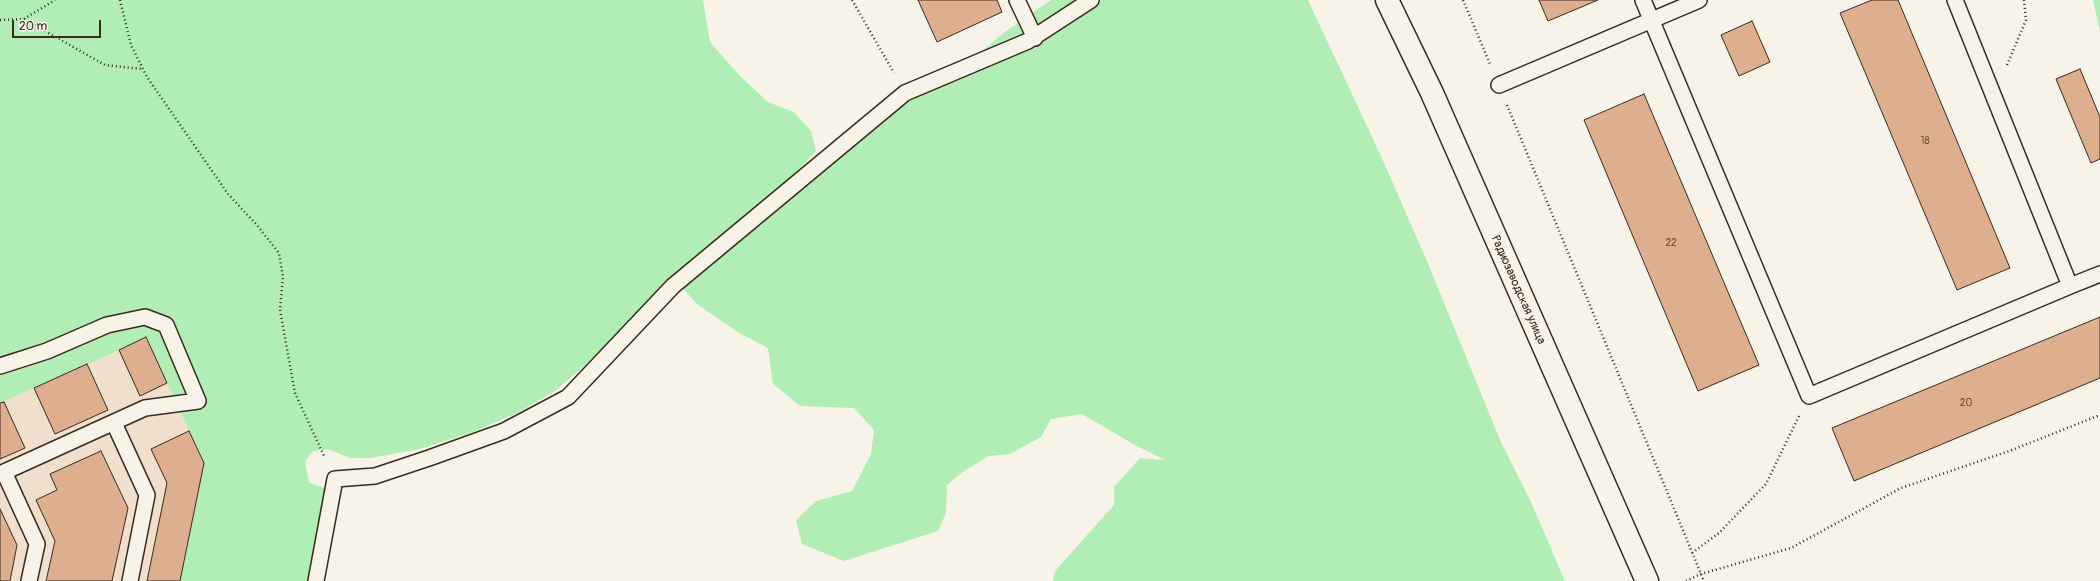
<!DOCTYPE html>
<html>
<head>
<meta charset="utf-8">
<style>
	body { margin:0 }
	#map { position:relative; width:2100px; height:581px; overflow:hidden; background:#f7f3e8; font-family:Pangolin,sans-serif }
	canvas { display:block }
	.scale { position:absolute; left:12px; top:20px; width:89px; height:18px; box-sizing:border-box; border:2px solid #3b2a1e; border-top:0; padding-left:5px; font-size:12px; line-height:14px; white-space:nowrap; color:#3b2a1e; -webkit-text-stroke:3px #f7f3e8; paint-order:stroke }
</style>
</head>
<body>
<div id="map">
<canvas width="2100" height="581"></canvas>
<div class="scale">20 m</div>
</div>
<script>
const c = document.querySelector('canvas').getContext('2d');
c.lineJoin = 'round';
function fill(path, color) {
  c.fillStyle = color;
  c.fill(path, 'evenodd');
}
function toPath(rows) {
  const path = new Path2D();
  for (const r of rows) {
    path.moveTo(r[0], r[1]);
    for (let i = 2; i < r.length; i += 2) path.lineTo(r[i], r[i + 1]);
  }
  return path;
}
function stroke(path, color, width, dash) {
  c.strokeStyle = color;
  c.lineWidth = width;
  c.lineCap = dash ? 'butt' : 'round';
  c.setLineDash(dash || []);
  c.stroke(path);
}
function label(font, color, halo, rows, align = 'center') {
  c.font = font + ' Pangolin,sans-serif';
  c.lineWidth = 3;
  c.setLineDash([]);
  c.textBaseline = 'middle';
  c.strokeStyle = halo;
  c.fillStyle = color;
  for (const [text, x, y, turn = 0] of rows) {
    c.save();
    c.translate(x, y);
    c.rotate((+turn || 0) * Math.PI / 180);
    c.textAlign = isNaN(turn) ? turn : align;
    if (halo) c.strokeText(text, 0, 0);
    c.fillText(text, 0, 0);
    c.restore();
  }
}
fill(toPath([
	[146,337,204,463,180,581,0,581,0,403]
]), '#f0dfcd');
fill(toPath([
	[0,0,703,0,710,42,740,76,768,102,794,112,811,131,816,151,795,174,667,282,592,359,555,391,519,412,473,432,420,449,371,458,350,458,328,449,313,451,305,461,309,483,325,488,307,581,180,581,204,463,146,338,0,403],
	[1051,0,1308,0,1381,156,1429,266,1500,440,1531,502,1565,581,1053,581,1055,571,1114,505,1114,487,1140,458,1165,460,1133,444,1082,414,1051,419,1041,437,1010,454,989,456,964,471,947,485,946,513,938,531,844,561,802,544,796,520,816,501,852,491,871,454,874,430,854,408,800,406,773,384,768,348,739,333,697,304,676,281,851,126,902,91,964,66,1005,32],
	[2093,0,2100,0,2100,31]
]), '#b0eeb5');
const building = toPath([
	[918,0,997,0,1002,12,937,42,918,0],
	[1539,0,1598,0,1548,21,1539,0],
	[1872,0,1898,0,2010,268,1957,290,1840,13,1872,0],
	[1752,21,1770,62,1739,76,1721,35,1752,21],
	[2080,69,2100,117,2100,159,2091,163,2056,79,2080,69],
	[1644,94,1759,365,1698,391,1584,120,1644,94],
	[2100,317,2100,378,1854,481,1832,428,2100,317],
	[146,337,167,383,140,396,119,350,146,337],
	[87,364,108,410,55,434,34,388,87,364],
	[4,402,25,448,0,459,0,403,4,402],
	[189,431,204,463,180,581,147,581,167,483,151,449,189,431],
	[101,451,128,508,112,581,46,581,55,541,36,500,57,490,50,474,101,451],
	[0,509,17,545,10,581,0,581,0,509]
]);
fill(building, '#deaf8f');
stroke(building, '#3b2a1e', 1);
const service = toPath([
	[1017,0,1035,38],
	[1643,0,1809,396,2070,286,1955,0],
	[1499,85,1699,0],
	[2070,286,2100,274],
	[0,366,47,351,107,325,145,317,166,325,198,401,145,408,0,474],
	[114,423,147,495,130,581],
	[4,472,37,544,29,581],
	[316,581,335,479,375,476,429,458,504,431,568,397,673,286,905,93,1028,41,1091,0]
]);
const minor = toPath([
	[1387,0,1432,93,1647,581]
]);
stroke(service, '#3b2a1e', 18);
stroke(minor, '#3b2a1e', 25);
stroke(toPath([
	[120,0,131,45,147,77,228,194,256,224,279,253,283,277,280,310,295,393,325,458],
	[852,0,894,73],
	[1463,0,1490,64],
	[24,19,105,65,142,69],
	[0,20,24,19,55,0],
	[2007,65,2026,20,2024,0],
	[1507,105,1704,581],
	[1692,553,1719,533,1766,484,1799,416],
	[1686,581,1701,574,1791,548,1901,488,2012,450,2100,415]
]), '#3b2a1e', 2.5, [1, 3]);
stroke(service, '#f7f3e8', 15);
stroke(minor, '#f7f3e8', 22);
label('10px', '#644b3a', null, [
	["18",1925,141],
	["22",1671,243],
	["20",1966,403]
]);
label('12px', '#3b2a1e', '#f7f3e8', [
	["Радиозаводская улица",1518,290,66]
]);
</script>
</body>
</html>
